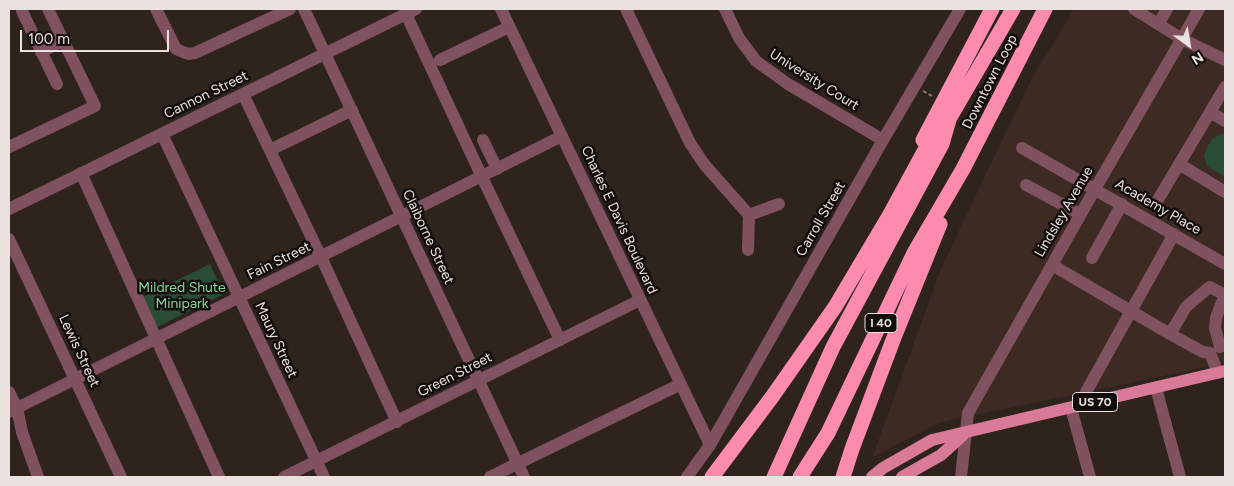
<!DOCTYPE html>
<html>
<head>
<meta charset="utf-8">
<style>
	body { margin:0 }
	#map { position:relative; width:1234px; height:486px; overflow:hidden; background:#2f231e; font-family:Figtree,sans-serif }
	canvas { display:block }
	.frame { position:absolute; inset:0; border:10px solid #ebe2df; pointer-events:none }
	.north { position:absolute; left:1164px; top:20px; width:50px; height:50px; -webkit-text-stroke:4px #130e0b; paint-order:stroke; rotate:148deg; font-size:14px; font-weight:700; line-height:20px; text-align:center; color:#ebe2df }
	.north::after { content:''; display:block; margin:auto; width:18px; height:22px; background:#ebe2df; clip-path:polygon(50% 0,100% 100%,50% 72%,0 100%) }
	.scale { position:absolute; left:20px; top:30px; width:149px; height:22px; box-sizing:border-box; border:2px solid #ebe2df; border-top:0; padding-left:6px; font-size:15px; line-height:18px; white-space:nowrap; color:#ebe2df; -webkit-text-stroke:4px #130e0b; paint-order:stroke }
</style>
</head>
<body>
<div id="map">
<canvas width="1234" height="486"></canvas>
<div class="frame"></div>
<div class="north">N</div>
<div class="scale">100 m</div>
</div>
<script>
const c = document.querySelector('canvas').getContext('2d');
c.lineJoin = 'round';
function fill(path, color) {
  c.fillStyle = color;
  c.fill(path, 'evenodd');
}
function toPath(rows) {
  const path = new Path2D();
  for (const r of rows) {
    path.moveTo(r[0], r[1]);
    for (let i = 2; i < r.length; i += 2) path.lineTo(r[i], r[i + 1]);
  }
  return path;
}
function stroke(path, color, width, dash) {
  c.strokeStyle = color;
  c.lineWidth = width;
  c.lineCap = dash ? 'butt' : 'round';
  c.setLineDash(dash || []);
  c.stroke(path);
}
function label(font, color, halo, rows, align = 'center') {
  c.font = font + ' Figtree,sans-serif';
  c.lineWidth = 5;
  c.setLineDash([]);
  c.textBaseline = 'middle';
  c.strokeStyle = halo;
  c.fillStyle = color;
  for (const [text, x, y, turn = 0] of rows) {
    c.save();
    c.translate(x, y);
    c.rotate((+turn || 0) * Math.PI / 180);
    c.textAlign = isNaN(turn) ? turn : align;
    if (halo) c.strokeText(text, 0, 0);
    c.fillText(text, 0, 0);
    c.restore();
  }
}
fill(toPath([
	[1074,9,1225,9,1225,363,938,423,872,458,942,266,1032,78]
]), '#3d2a23');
fill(toPath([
	[1223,133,1225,134,1225,177,1207,166,1204,156,1206,149,1212,139],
	[210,264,224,294,155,328,141,298]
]), '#284c36');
stroke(toPath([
	[923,91,932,96]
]), '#877c78', 2, [4, 2.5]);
stroke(toPath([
	[156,9,176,49,188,54,195,53,290,9],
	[304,9,524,477],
	[501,9,710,445],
	[626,9,690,143,704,164,749,215,748,250],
	[725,9,739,38,756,61,788,84,883,140],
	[1134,9,1182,39,1225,60],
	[22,11,57,84],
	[406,14,482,177,560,340],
	[1159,23,1167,9],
	[41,52,63,41],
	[440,60,509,27],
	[243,94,321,257,397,422],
	[1210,112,1225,121],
	[162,134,324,477],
	[483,140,497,169],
	[9,147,95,106,48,9],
	[1022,148,1225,264],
	[270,150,352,110],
	[1179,164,1225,192],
	[81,173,219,477],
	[1026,185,1080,214],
	[1156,203,1225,87],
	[9,209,416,9],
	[749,215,779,204],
	[9,239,121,477],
	[1092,258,1122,204],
	[1052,265,1170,334,1203,352,1210,353,1218,373],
	[1170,334,1186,307,1207,289,1210,287,1225,295],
	[1220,347,1215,328,1216,318,1225,294],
	[1156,388,1180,477],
	[9,392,17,408,22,432,38,477],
	[1089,404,1086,392,1174,234],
	[1071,408,1090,477],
	[9,412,562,136],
	[284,477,640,300],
	[490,477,681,384],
	[687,477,710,445,883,140,960,9],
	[961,477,968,413,1095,189,1199,9]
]), '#80525f', 12);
stroke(toPath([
	[872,477,883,468,932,440,1225,371],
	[902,477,941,455,963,435]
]), '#d97b97', 12);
stroke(toPath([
	[923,140,992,9],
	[712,477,772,397,835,307,889,216,932,137,949,119,1013,9],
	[774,477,833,347,942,144,949,120],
	[800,477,828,433,914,253,963,169,1045,9],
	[843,477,852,449,893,340,940,224]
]), '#fd8bad', 15);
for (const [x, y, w] of [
	[881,323,32],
	[1095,402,45]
]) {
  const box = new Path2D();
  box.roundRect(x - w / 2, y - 9.5, w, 19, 4);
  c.fillStyle = '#130e0b';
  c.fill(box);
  stroke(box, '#ebe2df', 1);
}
label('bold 12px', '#ebe2df', null, [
	["I 40",881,323],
	["US 70",1095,402]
]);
label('14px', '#ebe2df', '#130e0b', [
	["University Court",814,80,32],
	["Downtown Loop",990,82,-63],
	["Cannon Street",206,95,-26],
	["Academy Place",1158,207,30],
	["Lindsley Avenue",1064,212,-60],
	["Carroll Street",821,219,-60],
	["Charles E Davis Boulevard",619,220,65],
	["Claiborne Street",428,237,65],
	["Fain Street",279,261,-26],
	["Maury Street",276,340,65],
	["Lewis Street",79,351,65],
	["Green Street",455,375,-27]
]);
label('14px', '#80d5a1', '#130e0b', [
	["Mildred Shute",182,288],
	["Minipark",182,304]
]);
</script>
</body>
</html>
